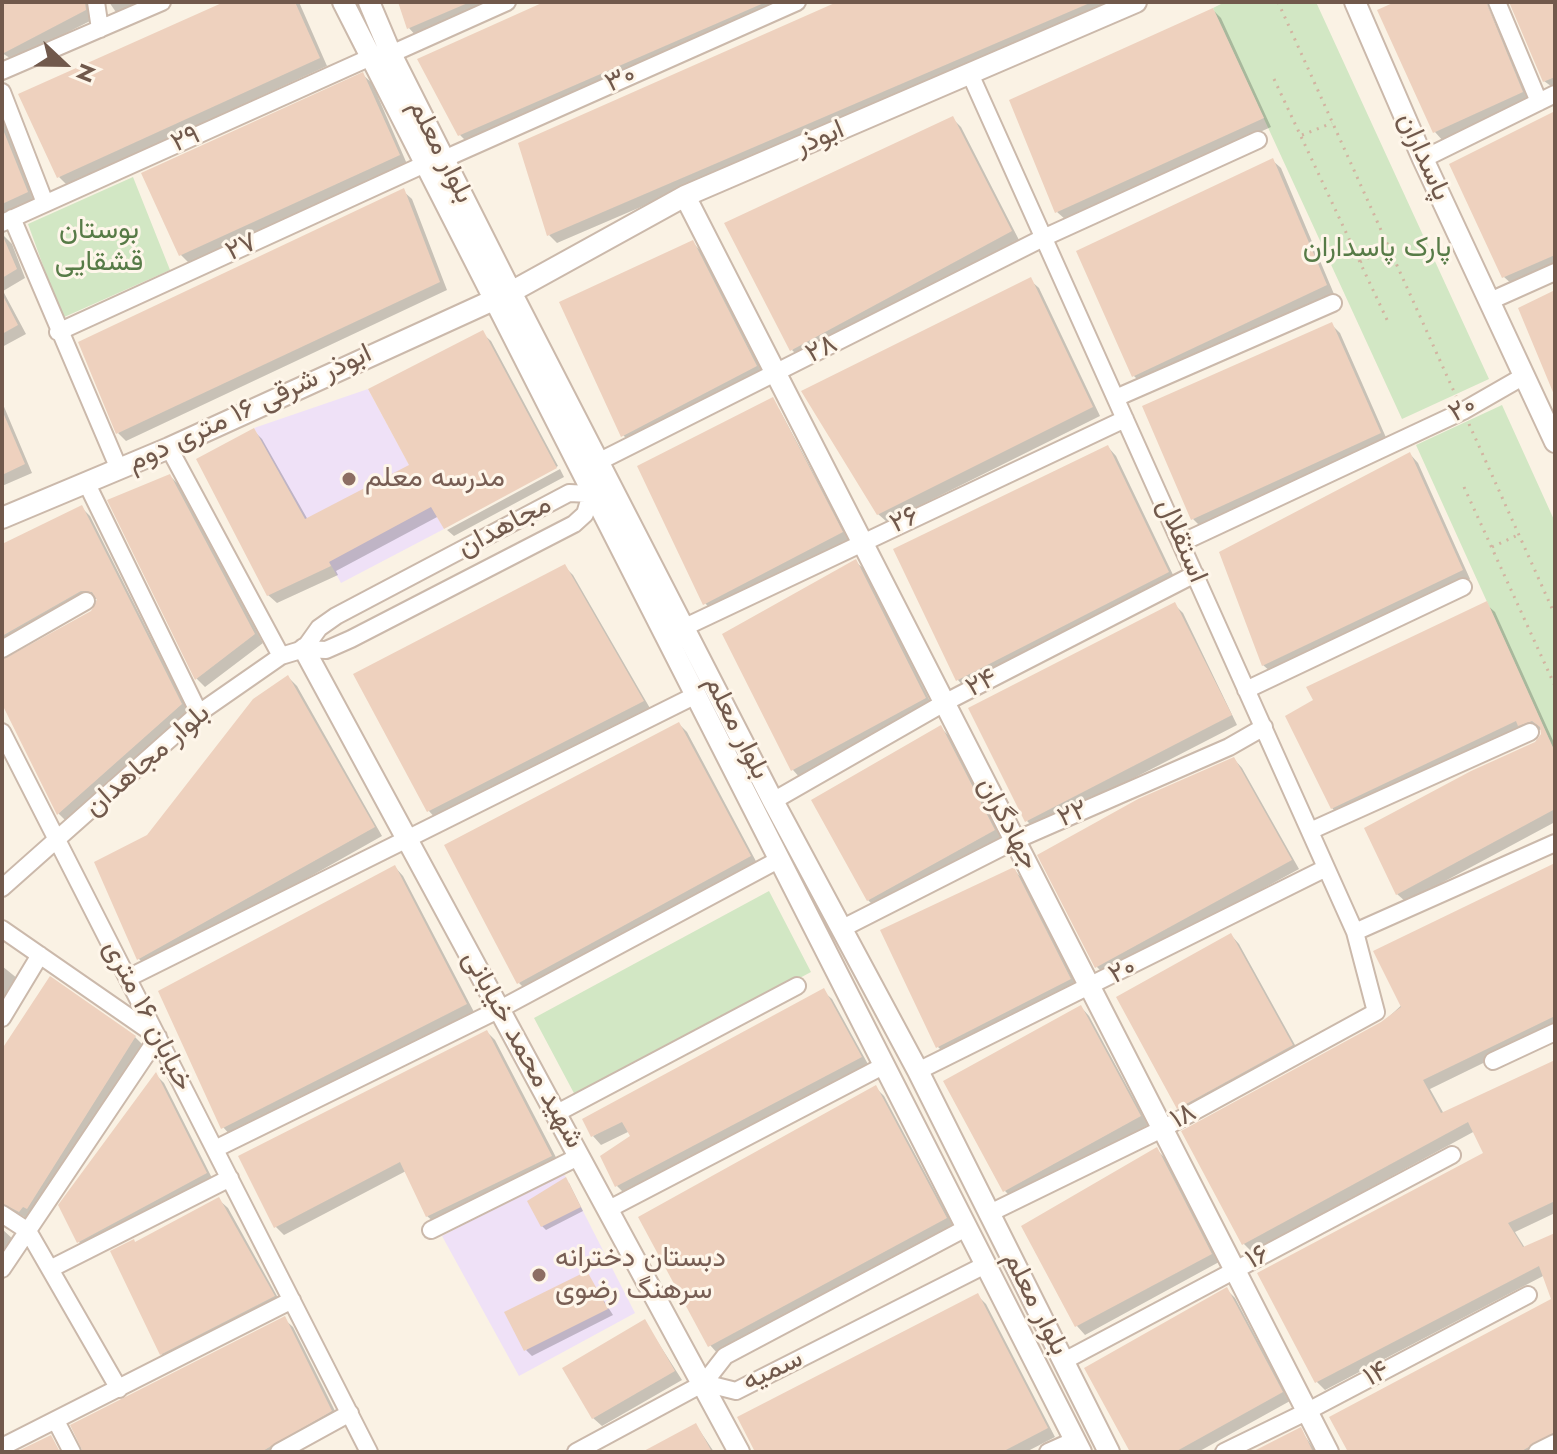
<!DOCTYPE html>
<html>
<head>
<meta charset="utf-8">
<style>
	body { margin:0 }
	#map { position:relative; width:1557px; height:1454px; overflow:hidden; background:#faf2e4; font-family:Jost,sans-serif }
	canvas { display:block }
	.frame { position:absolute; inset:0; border:4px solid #71594c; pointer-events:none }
	.north { position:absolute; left:24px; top:24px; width:80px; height:80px; -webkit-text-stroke:6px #fef6ea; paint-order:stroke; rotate:112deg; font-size:22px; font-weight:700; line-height:32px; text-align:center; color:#71594c }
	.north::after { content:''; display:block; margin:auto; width:28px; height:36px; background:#71594c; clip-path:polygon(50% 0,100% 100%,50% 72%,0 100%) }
</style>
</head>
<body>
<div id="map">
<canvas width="1557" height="1454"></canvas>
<div class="frame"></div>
<div class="north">N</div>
</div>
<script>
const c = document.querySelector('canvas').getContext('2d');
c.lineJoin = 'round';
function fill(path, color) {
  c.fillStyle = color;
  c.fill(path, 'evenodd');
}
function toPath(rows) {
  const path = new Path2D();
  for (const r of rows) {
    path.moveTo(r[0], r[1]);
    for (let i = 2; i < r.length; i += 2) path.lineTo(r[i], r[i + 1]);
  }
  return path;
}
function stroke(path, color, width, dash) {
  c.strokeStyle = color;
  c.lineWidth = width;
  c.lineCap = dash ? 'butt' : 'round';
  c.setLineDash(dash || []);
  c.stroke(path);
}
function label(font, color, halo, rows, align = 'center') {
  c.font = font + ' Jost,Vazirmatn,sans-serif';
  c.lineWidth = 6;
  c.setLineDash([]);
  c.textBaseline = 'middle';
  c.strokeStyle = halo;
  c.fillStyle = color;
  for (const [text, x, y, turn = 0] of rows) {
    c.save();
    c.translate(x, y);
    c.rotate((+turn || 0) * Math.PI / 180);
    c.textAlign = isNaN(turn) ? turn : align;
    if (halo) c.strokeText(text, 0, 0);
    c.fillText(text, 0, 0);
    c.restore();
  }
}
fill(toPath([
	[368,389,444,529,341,583,254,428],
	[563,1172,635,1313,519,1376,442,1236]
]), '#efe1f7');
fill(toPath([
	[1225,2,1316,2,1489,379,1402,419,1213,8],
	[133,177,170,270,62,318,28,224],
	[1502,405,1555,522,1555,752,1416,445],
	[769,891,811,972,576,1097,534,1018]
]), '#d2e7c4');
fill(toPath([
	[2,2,98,2,94,19,13,60,2,53],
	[109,2,151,2,120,18],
	[229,2,299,2,327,66,67,185,59,177],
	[401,2,496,2,417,37,409,28],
	[549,2,793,2,469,144,460,135,420,60],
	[842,2,1113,4,557,243,549,235],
	[1399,2,1486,2,1530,100,1443,141,1435,132],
	[1512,2,1555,2,1555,89,1544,81],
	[1213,10,1221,18,1271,127,1066,220,1057,212],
	[363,75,372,83,407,164,189,263,180,254],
	[2,113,35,201,2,216],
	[1555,113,1555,267,1513,285,1504,277],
	[952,118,961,127,1019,240,800,358,792,350],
	[1272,160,1281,168,1334,294,1142,384,1133,375],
	[403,191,412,199,447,290,126,441,118,433],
	[4,236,12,244,25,278,3,291,26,334,2,347,2,237],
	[692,242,701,251,764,375,632,444,623,435],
	[1030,280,1039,288,1100,416,887,522,878,514],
	[1331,324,1340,333,1388,442,1201,527,1193,519],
	[482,333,491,341,558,466,445,526,439,516,336,571,338,575,277,603,268,595,254,431,262,439,308,520,411,466],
	[2,402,32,473,2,486],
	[779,409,850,541,713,612,705,603],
	[1108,447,1116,456,1176,581,966,689,958,680,896,550],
	[1410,454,1418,463,1470,579,1272,673,1263,665],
	[560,469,564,477,454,536,447,530],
	[170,476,178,484,263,643,205,687,197,679,110,501],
	[81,507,90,516,189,713,67,822,59,814,2,700,2,659,8,661,93,612,97,599,90,599,2,652,2,546],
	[856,562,865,570,933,707,801,779,793,770,724,635],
	[564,566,573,575,651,710,437,820,429,811,356,675],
	[1174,604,1183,613,1237,725,1035,829,1027,821],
	[1486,604,1495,612,1555,745,1555,822,1406,902,1397,894,1536,744,1543,734,1542,729,1341,817,1332,808,1316,701],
	[288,677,297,686,382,836,148,968,139,959,97,863,148,837],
	[679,724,687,732,758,865,527,991,519,983],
	[941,728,949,736,1002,839,877,909,868,900,814,800],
	[1234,759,1242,768,1299,869,1105,975,1096,966],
	[1555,865,1555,1028,1430,1089,1444,1114,1555,1062,1555,1213,1515,1232,1525,1248,1555,1235,1555,1301,1545,1275,1325,1390,1316,1381,1486,1154,1475,1131,1252,1252,1243,1243,1382,1023],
	[395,867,403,876,474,1012,231,1136,223,1127],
	[1013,869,1022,878,1078,988,946,1055,938,1047],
	[1231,935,1239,944,1300,1054,1187,1116,1178,1107],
	[2,966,23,983,2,1017],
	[823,991,832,999,869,1066,625,1194,617,1186,633,1137,630,1131,601,1145,593,1136],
	[1081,1007,1089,1016,1148,1125,1013,1199,1005,1191],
	[487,1032,495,1040,560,1165,436,1224,427,1216,406,1171,284,1235,275,1226],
	[135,1037,144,1046,28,1219,13,1211,2,1215,2,1054],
	[156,1075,164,1083,214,1182,87,1250,79,1242],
	[876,1088,884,1096,954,1227,718,1354,710,1345],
	[1157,1150,1165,1158,1219,1262,1085,1335,1077,1326,1024,1227],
	[569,1183,583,1211,546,1230,542,1226],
	[219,1200,228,1208,282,1305,170,1362,161,1354,136,1244],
	[2,1229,15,1241,2,1261],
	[586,1273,613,1315,532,1356,526,1350],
	[1227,1290,1235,1298,1290,1401,1198,1452,1133,1452],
	[977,1295,986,1304,1055,1437,1026,1452,757,1452],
	[284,1319,293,1327,339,1419,284,1452,85,1452],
	[645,1322,682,1380,602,1426,593,1418],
	[1555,1324,1555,1446,1544,1452,1350,1452],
	[696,1425,714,1452,647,1452],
	[1300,1429,1316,1452,1256,1452]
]), '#0003');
fill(toPath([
	[2,2,85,2,86,10,2,54],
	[224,2,295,2,320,58,57,178,18,94],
	[398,2,470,2,407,29],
	[544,2,766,2,458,136,417,59],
	[837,2,1092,2,547,236,518,143],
	[1395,2,1486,2,1523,92,1433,133,1377,10],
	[1509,2,1555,2,1555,77,1543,82],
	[1213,8,1264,118,1055,213,1009,100],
	[363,72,400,155,179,256,141,173],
	[1555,111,1555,255,1502,278,1449,164],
	[953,116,1012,231,790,351,724,223],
	[2,127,28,192,2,204],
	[1273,158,1327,285,1132,377,1076,251],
	[404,188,440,282,116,434,78,342],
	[2,234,17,269,2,278],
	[693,240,757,366,621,437,559,302],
	[1031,277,1093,407,877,515,801,391],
	[1555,290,1555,397,1518,308],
	[2,294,18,325,2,334],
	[1332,322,1381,433,1191,520,1142,406],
	[483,330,557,468,444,529,431,507,329,562,331,566,267,596,196,459,254,428,305,519,409,465,368,389],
	[773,397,843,532,703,605,637,466],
	[2,410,25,464,2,475],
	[1108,445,1169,572,956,681,893,549],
	[1410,452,1463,570,1262,666,1219,552],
	[170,474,255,634,195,680,107,500],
	[82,505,182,704,57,815,2,704,2,660,91,611,97,600,92,592,81,591,2,636,2,544],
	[856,559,926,698,791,771,722,634],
	[565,564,644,701,427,812,353,674],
	[1487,601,1555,752,1555,809,1396,895,1364,828,1471,771,1535,742,1541,734,1540,727,1532,721,1518,726,1516,721,1331,809,1285,716,1313,700,1306,687],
	[1175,602,1232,715,1025,822,968,708],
	[288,675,375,827,137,960,94,862,147,835,253,699],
	[679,722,751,856,517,984,444,845],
	[941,725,995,830,867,901,811,800],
	[1234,757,1292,860,1095,968,1037,855,1138,799],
	[1555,863,1555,1016,1423,1080,1441,1113,1555,1060,1555,1201,1508,1223,1523,1247,1555,1233,1555,1432,1520,1452,1348,1452,1329,1417,1551,1299,1539,1266,1315,1383,1257,1273,1483,1153,1468,1122,1242,1245,1181,1131,1381,1022,1401,1007,1373,951],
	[395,865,467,1004,221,1129,158,991],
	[1014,867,1071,979,936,1048,880,930],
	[1231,933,1293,1045,1177,1109,1116,997],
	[50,976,136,1036,27,1209,23,1207,19,1212,2,1203,2,1049],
	[824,988,862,1057,615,1187,600,1156,630,1136,622,1122,591,1137,582,1119],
	[1081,1005,1141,1116,1003,1192,943,1081],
	[487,1030,552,1156,426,1217,400,1162,274,1228,238,1156],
	[156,1072,207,1173,77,1243,58,1205],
	[876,1085,947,1218,708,1347,638,1217],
	[1157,1147,1212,1254,1075,1327,1021,1226],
	[566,1177,581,1207,541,1227,527,1201],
	[219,1197,275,1296,160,1355,110,1251,134,1239,135,1242],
	[587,1271,608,1309,524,1351,504,1312],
	[1227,1287,1283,1392,1175,1452,1130,1452,1084,1368],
	[978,1293,1048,1428,1002,1452,755,1452,737,1417],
	[285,1316,332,1411,261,1452,83,1452,70,1425],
	[645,1319,675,1371,592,1419,562,1368],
	[696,1423,712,1452,642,1452],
	[1301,1427,1313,1452,1252,1452,1299,1428],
	[51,1435,60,1452,16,1452]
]), '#eed1be');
const minor = toPath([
	[96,2,100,29],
	[1497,2,1539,102],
	[391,54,507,2],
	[2,71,162,2],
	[971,76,1355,932,1376,1012,1164,1128,988,1214],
	[2,92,45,203],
	[444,159,797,2],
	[1423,159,1555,94],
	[12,218,119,469],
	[2,223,371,57],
	[1490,301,1555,272],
	[58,332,425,164],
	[1118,397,1333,303],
	[169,448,281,656],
	[600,461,1043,238,1258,140],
	[86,482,199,713],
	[1183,542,1463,411,1524,376],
	[685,627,1125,419],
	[2,649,86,601],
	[304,649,319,628,336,616,569,493,591,494],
	[1246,690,1463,587],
	[2,732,369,1452],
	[773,801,944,703,1195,574],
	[1310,831,1530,732],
	[2,888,199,713,281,656,304,649,326,650,351,639,574,524,585,514,591,494],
	[2,929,158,1037,2,1269],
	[841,929,1016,840,1229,747,1264,727],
	[1355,932,1555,843],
	[128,978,696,695],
	[2,1018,40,955],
	[1493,1061,1555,1032],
	[918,1071,1326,868],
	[557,1113,797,986],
	[215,1149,500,1009,780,859],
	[609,1209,885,1065],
	[2,1214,28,1231,119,1389],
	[431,1230,580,1156],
	[50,1269,230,1178],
	[1064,1361,1452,1155],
	[704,1383,736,1391,987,1264],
	[56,1421,72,1452],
	[2,1447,292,1300],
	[279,1452,350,1413],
	[576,1452,704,1383,725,1356,968,1227],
	[1048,1452,1075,1440],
	[1224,1452,1306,1412,1528,1295],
	[1537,1452,1555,1443]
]);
const tertiary = toPath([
	[343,2,1081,1452],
	[369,2,391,54,511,292,773,801,918,1071,1109,1452],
	[1355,2,1423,159,1555,442],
	[685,196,1328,1452],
	[2,518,169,448,511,292,685,196,1136,2],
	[304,649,739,1452]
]);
stroke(minor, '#cbb9ab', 20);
stroke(tertiary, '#cbb9ab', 24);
stroke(toPath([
	[1278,2,1456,396],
	[1274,79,1389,324],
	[1302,135,1332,123],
	[1360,262,1388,248],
	[1469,424,1555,615],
	[1464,487,1555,686],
	[1492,547,1518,535]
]), '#d2b4a1', 3, [2, 6]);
stroke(minor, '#fff', 16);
stroke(tertiary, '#fff', 20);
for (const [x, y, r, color] of [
	[349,479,8,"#8d6e63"],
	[539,1275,8,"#8d6e63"]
]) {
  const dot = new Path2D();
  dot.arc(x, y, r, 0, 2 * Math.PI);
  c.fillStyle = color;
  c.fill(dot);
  stroke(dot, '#fef6ea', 3);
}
label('28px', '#71594c', '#fef6ea', [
	["۳۰",621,80,-24],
	["ابوذر",820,139,-23],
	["۲۹",186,140,-24],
	["بلوار معلم",440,152,63],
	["پاسداران",1423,157,66],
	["۲۷",242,248,-25],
	["۲۸",822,350,-27],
	["ابوذر شرقی ۱۶ متری دوم",250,409,-25],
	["۲۰",1463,410,-28],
	["۲۶",905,521,-25],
	["مجاهدان",505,527,-28],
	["استقلال",1181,541,67],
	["۲۴",982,684,-27],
	["بلوار معلم",736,728,63],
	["بلوار مجاهدان",148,761,-41],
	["۲۲",1073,815,-23],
	["جهادگران",1007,824,62],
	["۲۰",1123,972,-27],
	["خیابان ۱۶ متری",147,1016,63],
	["شهید محمد خیابانی",522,1050,61],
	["۱۸",1184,1117,-29],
	["۱۶",1258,1258,-28],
	["بلوار معلم",1035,1304,63],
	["سمیه",773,1371,-25],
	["۱۴",1377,1375,-28]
]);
label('28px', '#577b47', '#fef6ea', [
	["بوستان",99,231],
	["قشقایی",99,263],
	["پارک پاسداران",1377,249]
]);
label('28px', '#785e54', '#fef6ea', [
	["مدرسه معلم",365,479],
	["دبستان دخترانه",555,1259],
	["سرهنگ رضوی",555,1291]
], 'left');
</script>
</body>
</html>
